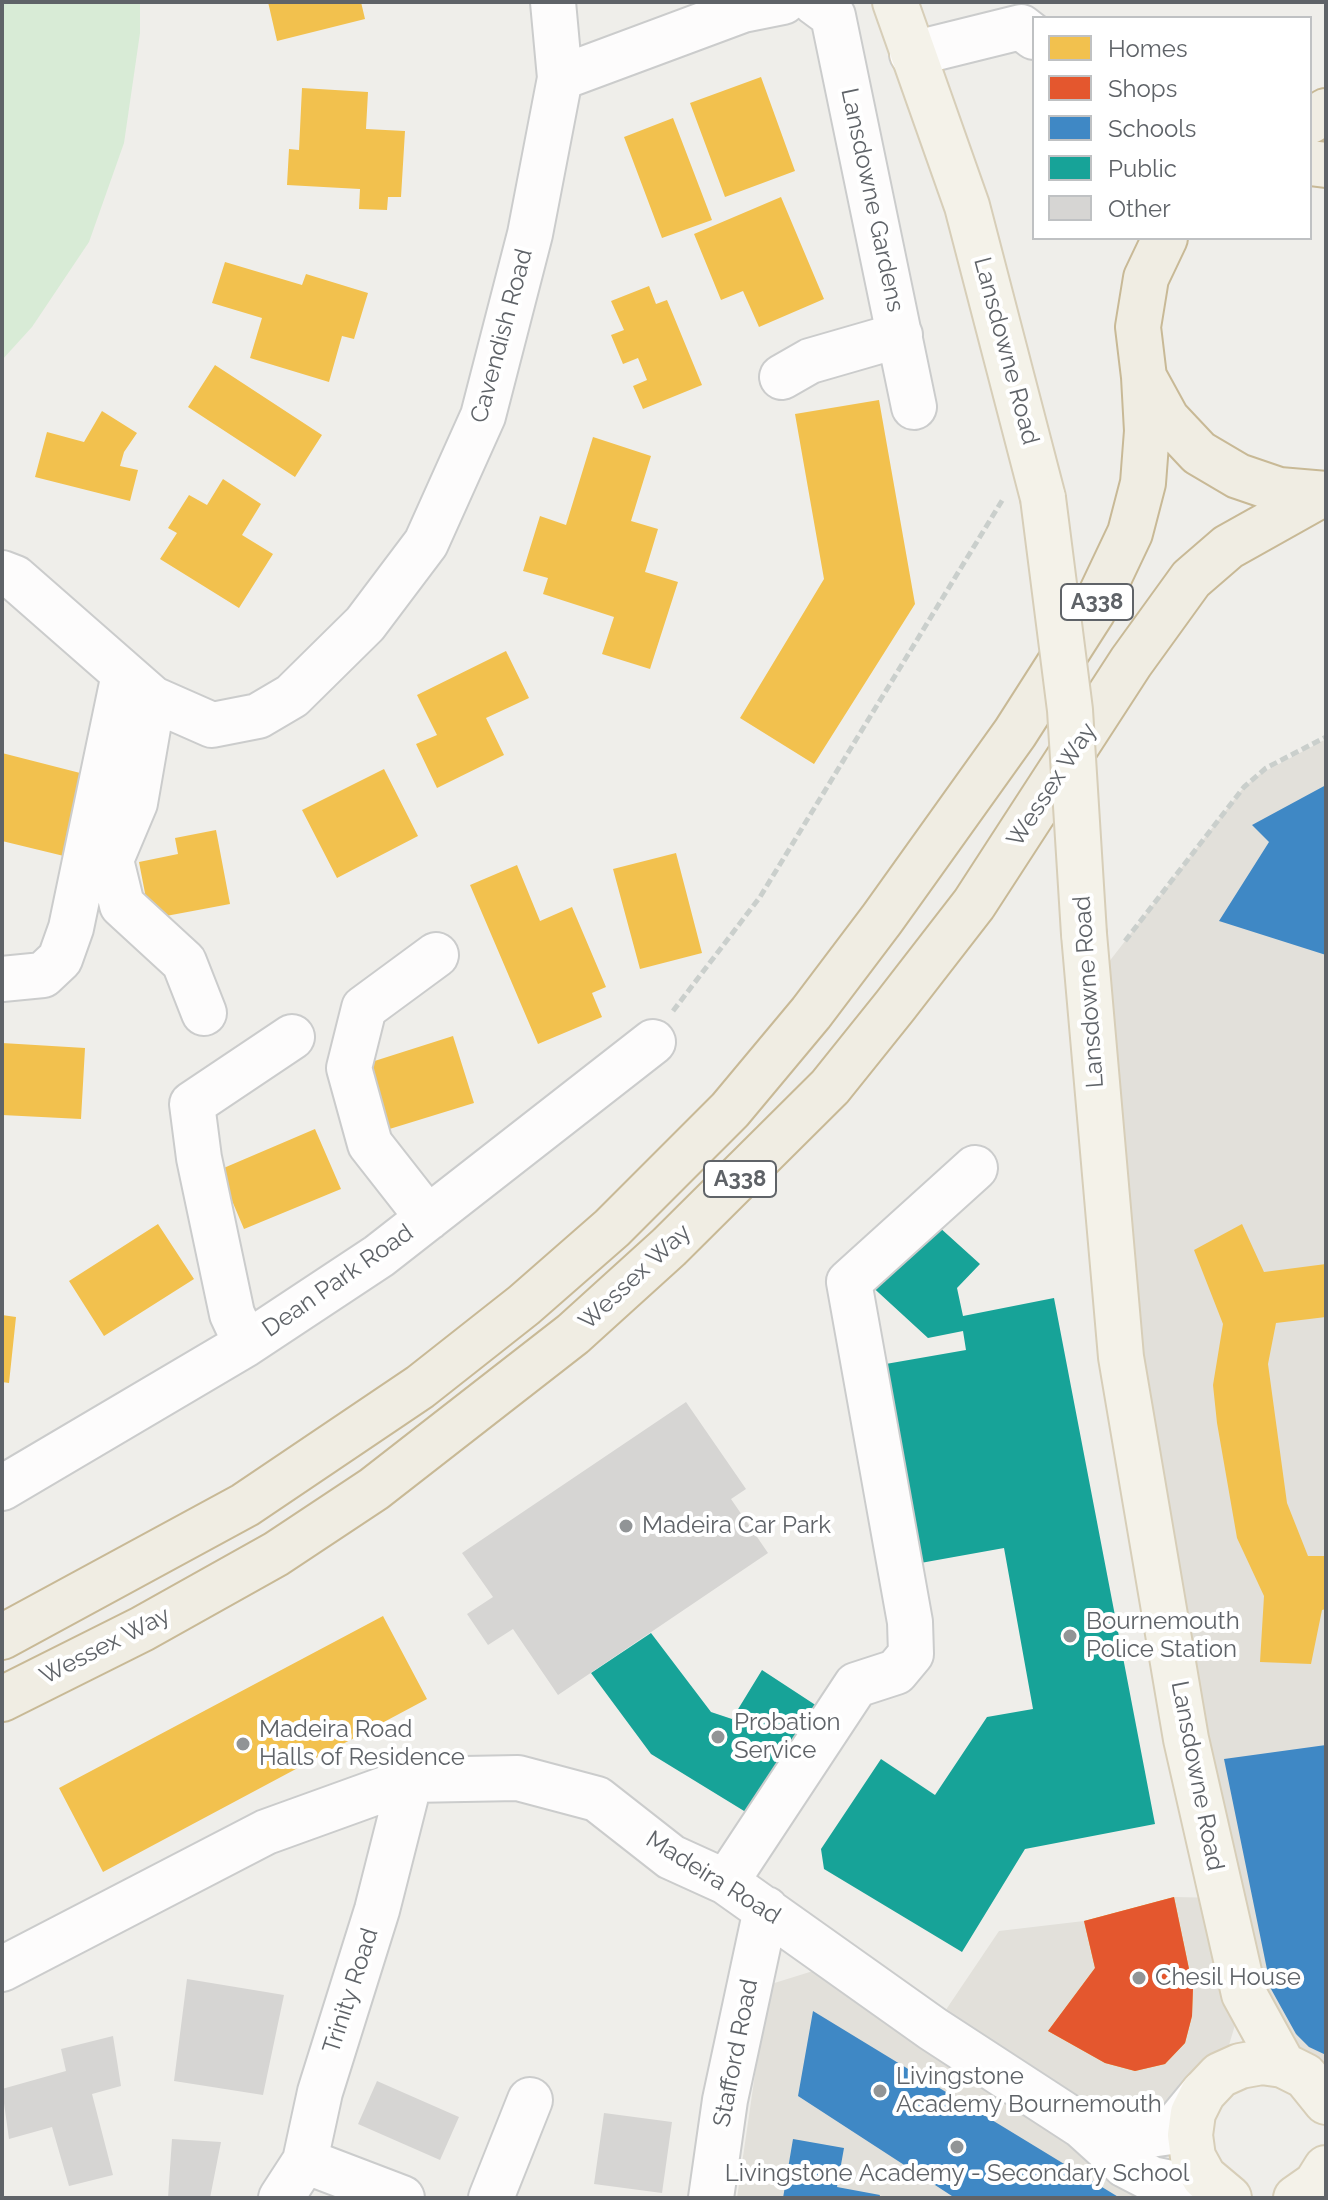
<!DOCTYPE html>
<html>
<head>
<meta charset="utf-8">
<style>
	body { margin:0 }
	#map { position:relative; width:1328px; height:2200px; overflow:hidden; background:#efeeea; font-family:Raleway,sans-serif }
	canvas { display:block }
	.frame { position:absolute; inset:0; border:4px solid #5f6368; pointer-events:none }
	.legend { position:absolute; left:1032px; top:16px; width:280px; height:224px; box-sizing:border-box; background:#fff; border:2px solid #bfc1c3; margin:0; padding:10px 14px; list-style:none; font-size:24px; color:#5f6368 }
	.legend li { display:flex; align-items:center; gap:16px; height:40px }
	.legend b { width:40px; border:2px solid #bfc1c3 }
</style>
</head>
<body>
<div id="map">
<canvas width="1328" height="2200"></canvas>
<div class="frame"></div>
<ul class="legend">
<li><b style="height:22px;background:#f2c14e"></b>Homes</li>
<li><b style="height:22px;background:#e4572e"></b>Shops</li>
<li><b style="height:22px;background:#3f88c5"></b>Schools</li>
<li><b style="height:22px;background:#17a398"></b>Public</li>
<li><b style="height:22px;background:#d6d5d3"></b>Other</li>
</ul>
</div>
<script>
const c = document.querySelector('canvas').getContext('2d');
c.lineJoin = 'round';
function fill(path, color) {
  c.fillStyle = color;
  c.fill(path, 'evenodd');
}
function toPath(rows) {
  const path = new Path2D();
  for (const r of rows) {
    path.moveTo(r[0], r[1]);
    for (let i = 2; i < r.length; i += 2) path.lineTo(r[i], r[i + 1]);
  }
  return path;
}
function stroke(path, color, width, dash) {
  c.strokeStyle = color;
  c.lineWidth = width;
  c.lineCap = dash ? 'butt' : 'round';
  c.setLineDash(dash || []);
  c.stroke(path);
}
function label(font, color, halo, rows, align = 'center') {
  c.font = font + ' Raleway,sans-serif';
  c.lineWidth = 8;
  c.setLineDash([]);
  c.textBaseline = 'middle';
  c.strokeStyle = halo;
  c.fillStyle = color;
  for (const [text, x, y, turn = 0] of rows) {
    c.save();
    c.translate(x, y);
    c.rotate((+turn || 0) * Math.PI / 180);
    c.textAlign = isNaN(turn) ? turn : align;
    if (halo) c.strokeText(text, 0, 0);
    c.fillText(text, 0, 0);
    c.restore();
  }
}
fill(toPath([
	[1326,739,1326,2082,1244,1995,1220,2075,1136,2137,933,2029,999,1931,1084,1921,1174,1897,1221,1898,1088,989,1244,787,1260,774],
	[813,1971,1182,2198,737,2198,768,1985]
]), '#e2e0da');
fill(toPath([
	[2,2,140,2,140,33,124,143,89,242,32,327,2,360]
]), '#d8ebd6');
fill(toPath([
	[268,2,361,2,365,19,277,41],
	[761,77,795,171,725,197,690,103],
	[302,88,368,92,366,129,405,131,401,197,388,197,387,210,359,209,360,189,287,185,289,149,299,150],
	[673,118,712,220,662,238,624,137],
	[781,197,824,299,759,327,743,291,721,300,694,234],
	[225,262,302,285,306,274,368,293,354,339,342,336,329,382,250,358,262,318,212,303],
	[649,286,656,304,667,300,702,385,643,409,633,386,647,380,638,358,623,364,611,335,624,330,611,301],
	[215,365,322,435,295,477,188,407],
	[879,400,915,604,814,764,740,718,824,579,795,414],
	[102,411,137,433,124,452,120,466,138,470,130,501,35,477,47,432,84,442],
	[593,437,651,456,631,521,658,529,645,572,678,582,650,669,602,654,614,617,543,594,548,578,523,571,540,516,566,525],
	[223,479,261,504,242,535,273,554,239,608,160,559,177,533,168,528,189,495,207,505],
	[506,651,529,698,486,718,504,755,437,788,416,744,437,735,417,695],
	[2,753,88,775,68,857,2,841],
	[384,769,418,836,337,878,302,810],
	[216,830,230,904,150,919,139,862,178,854,175,838],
	[676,853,702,953,640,969,613,869],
	[517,865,540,921,572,907,606,987,592,993,602,1017,538,1044,470,885],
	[453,1036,474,1103,383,1131,362,1065],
	[2,1043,85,1048,81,1119,2,1115],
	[315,1129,341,1189,244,1229,219,1170],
	[158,1224,194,1279,104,1336,69,1281],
	[1242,1224,1264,1272,1326,1264,1326,1317,1276,1323,1268,1364,1287,1503,1308,1556,1326,1556,1326,1609,1322,1610,1311,1664,1260,1662,1264,1596,1237,1538,1217,1423,1213,1385,1223,1324,1194,1250],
	[2,1315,16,1317,9,1383,2,1382],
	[383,1616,427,1699,103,1872,59,1788],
	[1174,1897,1193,1988,1192,2016,1185,2043,1165,2064,1135,2071,1105,2063,1048,2031,1095,1968,1084,1921]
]), '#f2c14e');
fill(toPath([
	[1174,1897,1193,1988,1192,2016,1185,2043,1165,2064,1135,2071,1105,2063,1048,2031,1095,1968,1084,1921]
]), '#e4572e');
fill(toPath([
	[1326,785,1326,955,1219,921,1269,842,1252,825],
	[1326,1745,1326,2055,1309,2047,1296,2034,1271,1989,1224,1759],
	[813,2011,1120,2198,955,2198,798,2096],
	[793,2139,844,2148,837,2187,880,2195,879,2198,783,2198]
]), '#3f88c5');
fill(toPath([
	[928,1217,980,1264,957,1288,963,1316,1054,1298,1155,1824,1025,1849,962,1952,824,1869,821,1849,881,1759,935,1795,987,1717,1033,1709,1004,1548,915,1564,880,1365,966,1350,963,1331,928,1338,867,1282],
	[651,1633,711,1712,732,1719,762,1670,817,1706,749,1814,651,1754,591,1673]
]), '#17a398');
fill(toPath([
	[686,1402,746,1489,731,1499,768,1553,558,1695,513,1629,488,1645,467,1614,493,1597,462,1553],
	[187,1979,284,1995,263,2095,174,2081],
	[113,2036,121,2086,92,2094,113,2175,69,2186,52,2127,9,2139,2,2089,66,2071,61,2049],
	[377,2081,459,2117,440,2160,358,2124],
	[604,2113,672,2122,662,2193,594,2184],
	[172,2139,221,2142,210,2198,168,2198]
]), '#d6d5d3');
const minor = toPath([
	[814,2,833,16,914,407],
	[912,54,1021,27,1034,37],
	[560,78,743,10,783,2],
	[782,377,810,361,900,335],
	[2,573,15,578,153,699,212,725,258,716,292,696,365,624,426,543,483,416,530,234,560,78,553,2],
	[153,699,135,803,111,860,122,905,184,962,204,1013],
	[2,979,43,975,60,959,71,928,124,674],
	[428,1218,370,1144,349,1068,364,1008,436,955],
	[246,1344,232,1314,199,1158,192,1104,292,1037],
	[2,1488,246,1344,379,1256,653,1042],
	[726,1882,856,1685,896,1672,911,1654,910,1622,849,1282,975,1168],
	[2,1969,266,1832,410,1780,518,1778,597,1799,671,1857,726,1882,933,2029,1082,2126,1125,2165,1152,2179,1219,2193],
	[1082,2126,1136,2137,1171,2132,1203,2093],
	[305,2161,402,2198],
	[281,2198,305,2161,320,2092,377,1910,410,1780],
	[491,2198,530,2100],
	[711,2198,725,2100,766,1909]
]);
const major = toPath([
	[895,2,967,206,1043,498],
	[1084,934,1121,1357,1186,1739,1244,1994,1283,2065],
	[1229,2198,1204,2177,1193,2157,1190,2135,1193,2113,1203,2093,1220,2075,1240,2066,1262,2062,1283,2065,1305,2076,1326,2102],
	[1296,2198,1316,2184,1326,2168]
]);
const highway = toPath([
	[1310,121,1326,111],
	[1310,163,1326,165],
	[1165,238,1146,278,1138,327,1144,377,1167,419,1199,453,1238,476,1279,490,1326,494],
	[2,1637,245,1505,420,1387,524,1305,612,1228,730,1110,811,1013,882,919,1015,733,1093,611,1130,533,1143,483,1147,431,1144,377],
	[2,1699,142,1629,276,1554,374,1489,573,1334,669,1247,830,1087,895,1006,974,904,1131,662,1191,579,1228,547,1321,495]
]);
stroke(minor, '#cbcccc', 48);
stroke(major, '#d7ceb8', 48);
stroke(highway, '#c8b996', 48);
stroke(toPath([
	[1125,941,1244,787,1266,768,1326,737],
	[673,1011,760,897,1003,499]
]), '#cacfcc', 5, [8, 4]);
stroke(minor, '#fdfcfc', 44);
stroke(major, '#f4f2e9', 44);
stroke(highway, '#f0ede3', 44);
const majorBridge = toPath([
	[1043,498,1070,710,1084,934]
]);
stroke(majorBridge, '#d7ceb8', 48, []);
stroke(majorBridge, '#f4f2e9', 44);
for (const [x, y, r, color] of [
	[626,1526,8,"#919496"],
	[1070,1636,8,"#919496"],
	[718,1737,8,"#919496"],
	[243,1744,8,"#919496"],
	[1139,1978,8,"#919496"],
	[880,2091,8,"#919496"],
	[957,2147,8,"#919496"]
]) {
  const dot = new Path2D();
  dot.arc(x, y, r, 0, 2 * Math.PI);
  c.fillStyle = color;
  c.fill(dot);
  stroke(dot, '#fff', 3);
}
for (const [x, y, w] of [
	[1097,602,72],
	[740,1179,72]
]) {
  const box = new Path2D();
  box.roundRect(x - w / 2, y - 18, w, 36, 6);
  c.fillStyle = '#fff';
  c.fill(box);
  stroke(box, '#5f6368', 2);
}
label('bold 22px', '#5f6368', null, [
	["A338",1097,602],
	["A338",740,1179]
]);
label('24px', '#5f6368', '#fff', [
	["Lansdowne Gardens",872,200,78],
	["Cavendish Road",502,336,-75],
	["Lansdowne Road",1006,351,75],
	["Wessex Way",1052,785,-57],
	["Lansdowne Road",1089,992,-94],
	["Wessex Way",635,1277,-43],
	["Dean Park Road",338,1281,-35],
	["Wessex Way",105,1646,-27],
	["Lansdowne Road",1197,1776,79],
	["Madeira Road",713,1878,32],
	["Trinity Road",351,1991,-72],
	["Stafford Road",736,2053,-79]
]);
label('24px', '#5f6368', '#fff', [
	["Madeira Car Park",642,1526],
	["Bournemouth",1086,1622],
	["Police Station",1086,1650],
	["Probation",734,1723],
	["Service",734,1751],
	["Madeira Road",259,1730],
	["Halls of Residence",259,1758],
	["Chesil House",1155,1978],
	["Livingstone",896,2077],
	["Academy Bournemouth",896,2105],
	["Livingstone Academy - Secondary School",957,2174,"center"]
], 'left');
</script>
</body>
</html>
